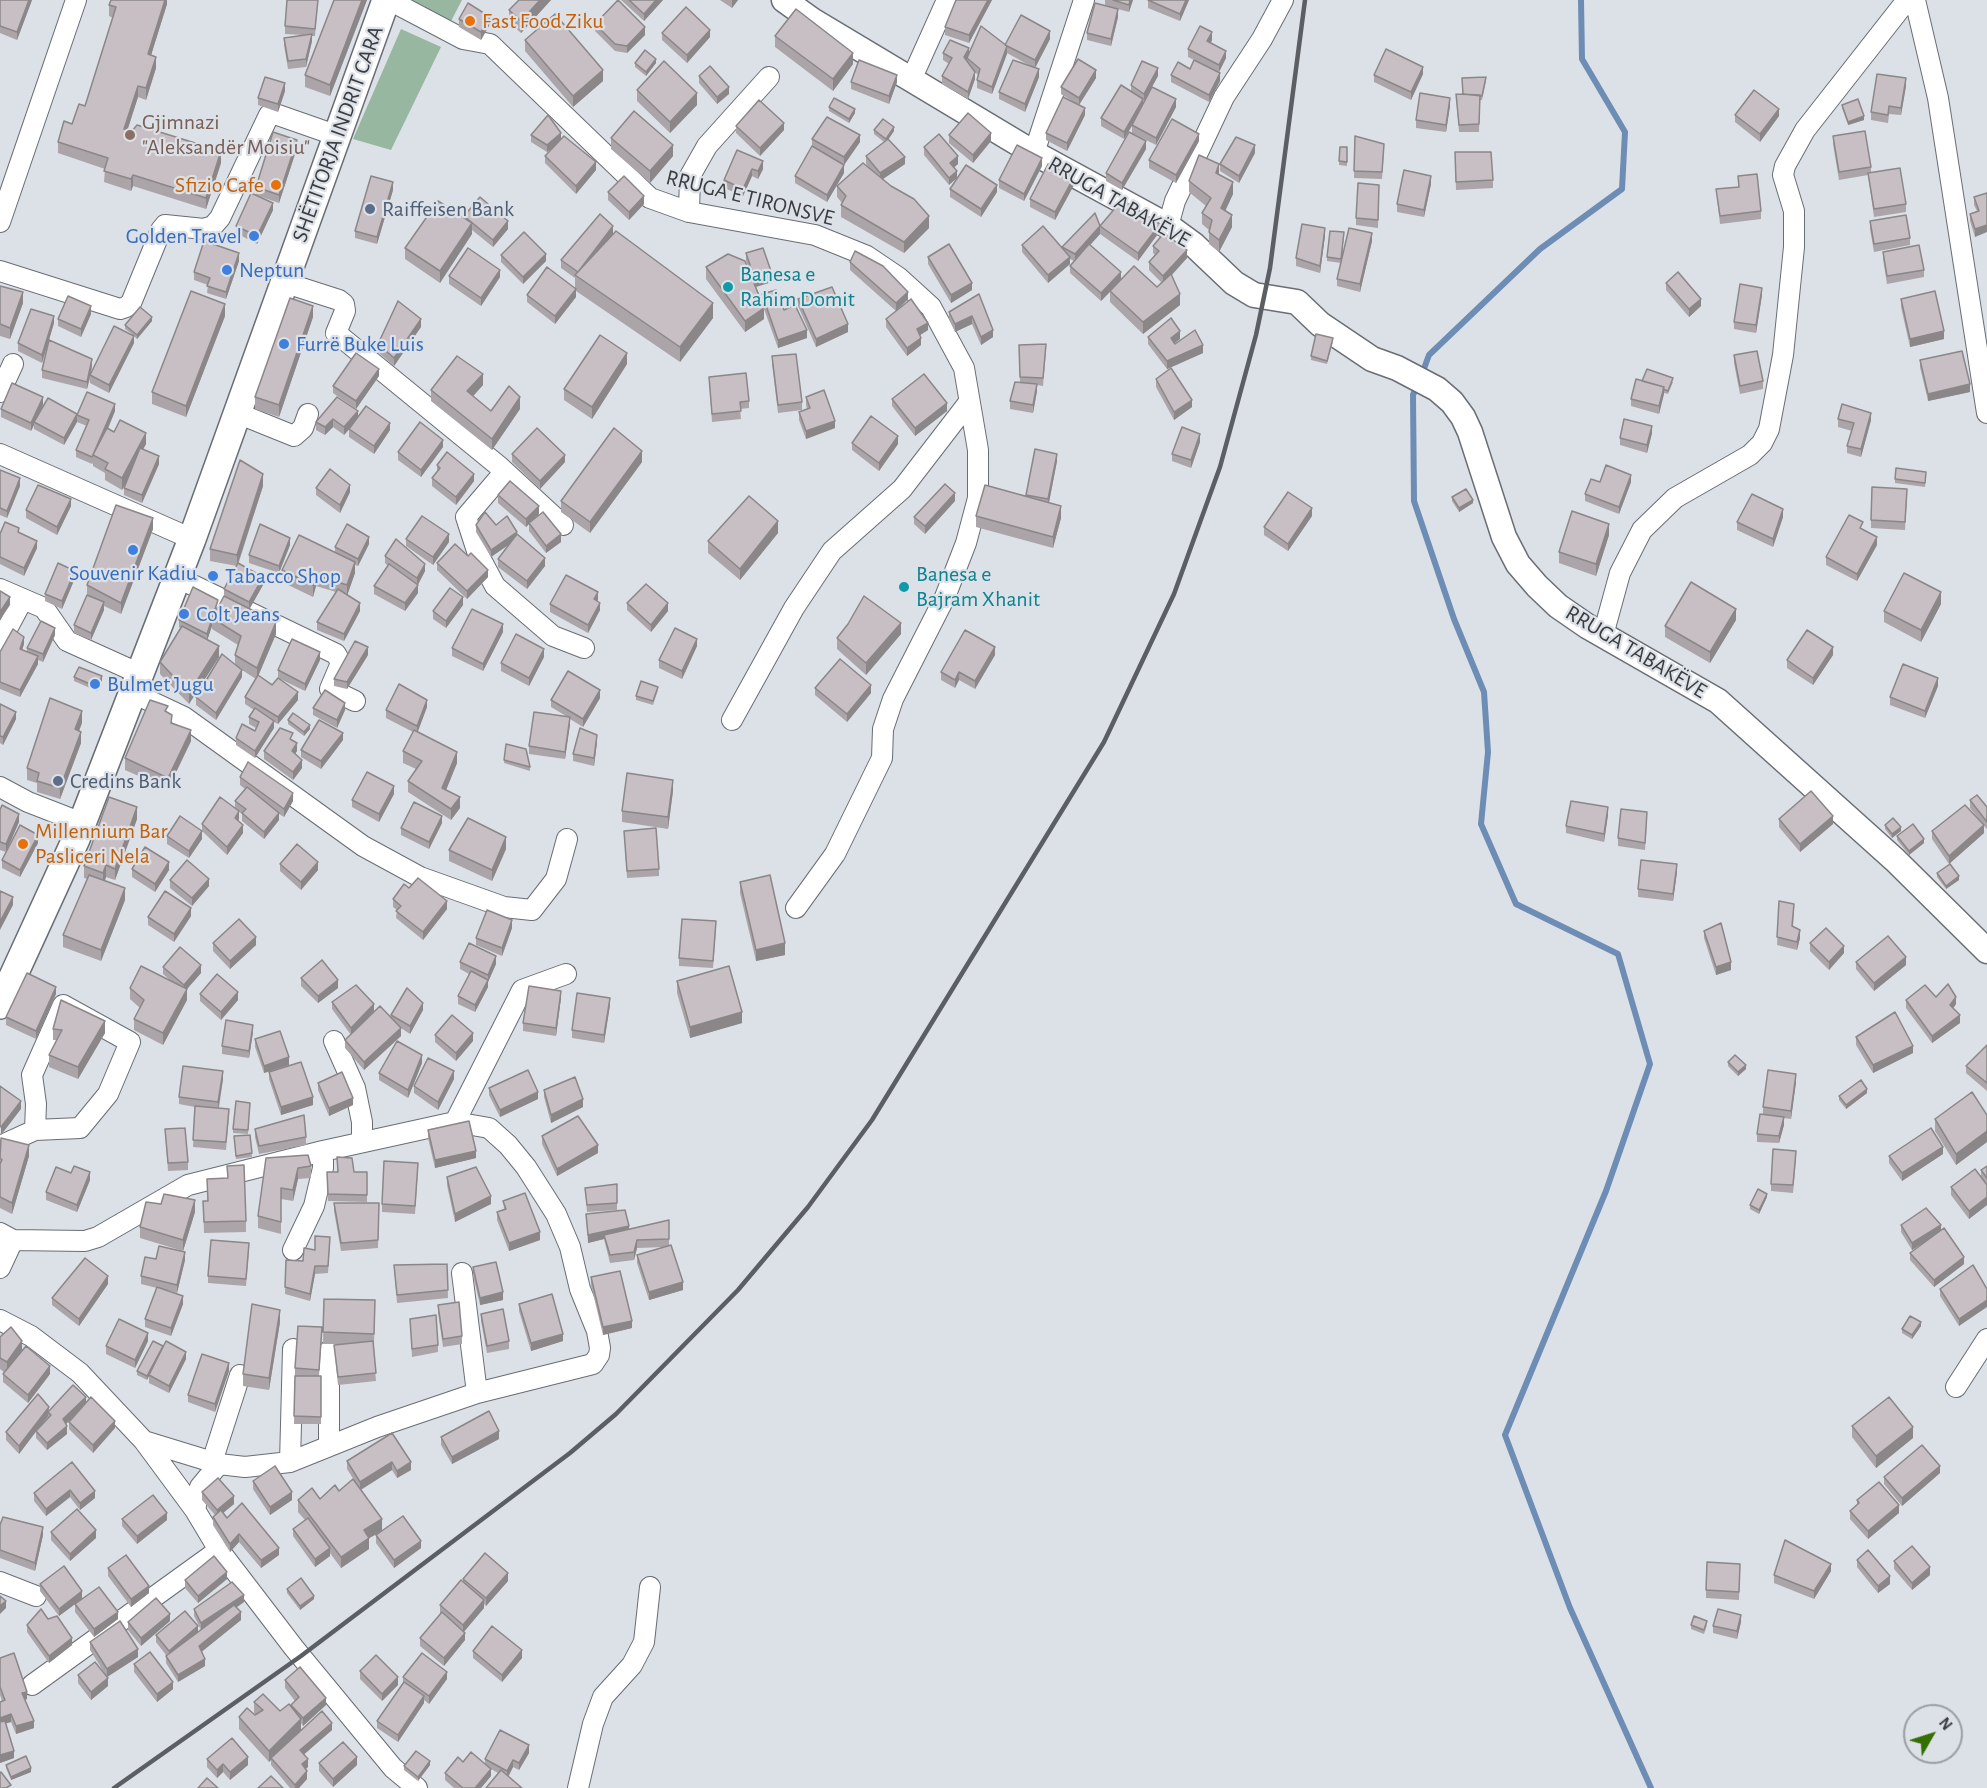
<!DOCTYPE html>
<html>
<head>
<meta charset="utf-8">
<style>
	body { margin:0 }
	#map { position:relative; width:1987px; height:1788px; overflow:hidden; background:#dce1e8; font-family:"Alegreya Sans",sans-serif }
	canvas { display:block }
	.north { position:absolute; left:1903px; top:1704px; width:60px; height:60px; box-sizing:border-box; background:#dce1e8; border:2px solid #9b9fa4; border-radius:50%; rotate:51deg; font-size:16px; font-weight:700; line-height:24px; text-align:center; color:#3a3c3f }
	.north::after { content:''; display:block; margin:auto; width:21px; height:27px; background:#346f00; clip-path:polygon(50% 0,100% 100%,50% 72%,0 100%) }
</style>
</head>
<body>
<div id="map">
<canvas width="1987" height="1788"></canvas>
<div class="north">N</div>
</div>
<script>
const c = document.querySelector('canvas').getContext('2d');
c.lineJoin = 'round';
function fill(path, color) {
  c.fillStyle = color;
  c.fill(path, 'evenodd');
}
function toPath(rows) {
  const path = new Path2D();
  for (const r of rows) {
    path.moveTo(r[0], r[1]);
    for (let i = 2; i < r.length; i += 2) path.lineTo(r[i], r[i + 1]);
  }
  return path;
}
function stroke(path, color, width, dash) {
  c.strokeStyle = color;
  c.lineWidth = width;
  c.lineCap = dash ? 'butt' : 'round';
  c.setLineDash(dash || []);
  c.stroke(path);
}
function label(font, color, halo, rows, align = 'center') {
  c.font = font + ' "Alegreya Sans",sans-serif';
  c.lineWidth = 4.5;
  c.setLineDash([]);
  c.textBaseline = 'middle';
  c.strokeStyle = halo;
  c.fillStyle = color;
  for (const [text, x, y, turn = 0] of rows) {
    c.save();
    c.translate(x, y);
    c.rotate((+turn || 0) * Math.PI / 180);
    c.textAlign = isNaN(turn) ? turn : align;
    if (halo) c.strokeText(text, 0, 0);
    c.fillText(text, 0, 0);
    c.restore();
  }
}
fill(toPath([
	[410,0,462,0,448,27],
	[401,29,441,47,391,150,353,139]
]), '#98b7a0');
stroke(toPath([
	[1422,374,1429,355,1540,249,1622,189,1625,132,1582,59,1581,0],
	[1418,383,1413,395,1414,501,1454,619,1484,692,1488,752,1481,824,1516,904,1618,954,1650,1064,1606,1191,1505,1435,1570,1608,1651,1788]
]), '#6d8db5', 6);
const minor = toPath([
	[389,0,463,39,490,44,650,198,689,212,815,235,867,256,898,277,931,307,964,368,978,450,978,498,966,543,945,597,893,699,883,729,882,758,835,854,796,908],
	[1915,0,1938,98,1987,413],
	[911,80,947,0],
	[1034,153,1084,0],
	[689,212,690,176,707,146,769,77],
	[0,222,76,0],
	[1168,226,1175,201,1224,97,1262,39,1283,0],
	[0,271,120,309,126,307,131,303,161,230,165,225,204,229,213,226,220,218,269,115,275,114,338,136],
	[286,283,339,300,344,304,345,311,336,333,500,467,501,476,466,517,478,554,495,586,553,636,584,648],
	[0,392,13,364],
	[237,413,294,436,303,428,308,414],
	[0,454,192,539],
	[500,467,563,525],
	[176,577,336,654,341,663,330,689,355,701],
	[0,589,44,608,67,641,138,673],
	[1603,635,1620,573,1642,530,1675,498,1750,455,1762,443,1769,429,1783,355,1794,247,1794,211,1783,175,1785,166,1805,130,1907,0],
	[0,642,23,599],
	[131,692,184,717,363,846,420,877,504,907,532,910,556,879,567,839],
	[732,720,794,608,832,551,902,489,969,402],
	[0,787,28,802,82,823],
	[334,1041,355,1088,362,1122,362,1142],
	[455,1122,522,990,566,974],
	[0,1146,35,1130,80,1128,108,1094,130,1042,63,1005,32,1075,36,1104,35,1130],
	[0,1233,13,1240,85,1241,98,1237,188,1185,323,1151,455,1122,489,1128,508,1145,526,1167,556,1214,570,1247,580,1289,597,1331,600,1348,599,1355,593,1364,477,1393,377,1427,290,1462,245,1467,219,1464,144,1441],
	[293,1250,314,1206,323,1168,323,1151],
	[0,1268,13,1240],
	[462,1273,477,1393],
	[0,1320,31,1336,80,1373,144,1441,195,1510,219,1550,294,1648,393,1768,417,1788],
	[329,1351,329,1446],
	[1956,1387,1987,1339],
	[212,1462,240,1375],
	[290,1462,293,1349],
	[195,1510,200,1487,219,1464],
	[0,1582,36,1596],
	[32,1685,219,1550],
	[578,1788,593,1724,603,1697,632,1665,644,1642,650,1587]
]);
const tertiary = toPath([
	[784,0,812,20,1034,153,1168,226,1194,245,1234,283,1254,295,1297,302,1320,324,1372,359,1397,368,1437,389,1452,402,1463,417,1470,432,1504,537,1518,564,1537,586,1558,606,1587,626,1718,701,1895,860,1987,951]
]);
const secondary = toPath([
	[0,1005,76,839,192,539,386,0]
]);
stroke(minor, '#696d74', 22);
stroke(tertiary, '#696d74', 27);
stroke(secondary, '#696d74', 30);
stroke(minor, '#fff', 20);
stroke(tertiary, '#fff', 24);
stroke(secondary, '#fff', 27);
stroke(toPath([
	[114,1788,301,1656,570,1453,616,1414,738,1290,808,1207,872,1120,1104,742,1174,594,1220,467,1256,335,1270,268,1305,0]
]), '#5b5e62', 4.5);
fill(toPath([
	[0,0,32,0,17,40,0,33],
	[167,0,167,4,151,55,156,68,146,100,138,97,127,130,221,163,206,209,133,186,131,191,104,182,105,169,58,153,58,142,85,106,113,18,109,16,109,5],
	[318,0,315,36,312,36,312,41,306,67,288,69,284,45,284,38,303,35,285,34,285,26],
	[334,0,367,0,330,96,305,87,305,75],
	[519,0,551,0,521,33,509,22,509,10],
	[621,0,663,0,644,21],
	[720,0,738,0,732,8],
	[956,0,992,0,969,43,945,35,945,27],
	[1105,0,1133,0,1129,12,1118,9,1118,17,1111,46,1087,40,1087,33,1118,9,1105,5],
	[1148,0,1189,0,1180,21,1148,8],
	[459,19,490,24,481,40,459,27],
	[595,24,645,35,627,53,615,51,595,31],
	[662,33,710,37,687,63,662,40],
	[775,36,853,64,833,91,775,47],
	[1050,39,1035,68,1039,77,1025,112,999,99,999,92,1034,68,1007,53,992,94,977,88,977,80,978,75,975,72,975,79,968,99,942,84,942,76,949,64,943,60,943,53,969,55,1005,45],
	[525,40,603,81,573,107,525,51],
	[1212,40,1211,43,1226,58,1219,72,1188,57,1188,49],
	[635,63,656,63,646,76,635,67],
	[1190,69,1220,81,1209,102,1171,82,1171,75],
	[1423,74,1411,100,1374,82,1374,75],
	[699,76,729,94,717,104,699,83],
	[1158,76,1152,87,1176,107,1156,145,1132,133,1132,126,1124,139,1101,126,1101,118,1131,91,1131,85],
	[1096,78,1079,105,1061,94,1061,87],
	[1486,81,1482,100,1480,100,1479,132,1459,132,1456,94,1462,94],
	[851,82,897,82,889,104,851,89],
	[1906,86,1901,115,1889,114,1888,123,1871,120,1871,112],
	[637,90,697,105,670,133,637,101],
	[285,91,278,112,258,105,258,98],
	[1842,105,1864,120,1848,125,1842,108],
	[1450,106,1446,132,1416,128,1416,120],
	[829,107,855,113,849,123,829,111],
	[1085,115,1067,151,1046,140,1046,133],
	[1735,115,1779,116,1760,142,1735,122],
	[736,126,784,130,760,156,736,133],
	[874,130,894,131,888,139,905,164,883,179,929,228,904,253,841,217,841,205,842,203,837,197,837,186,870,169,866,164,866,156,884,142,874,134],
	[531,135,561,139,596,170,576,194,545,163,545,156,553,148,547,152,531,142],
	[949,135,991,141,973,163,949,143],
	[1355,136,1384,151,1382,179,1354,178],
	[1833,136,1871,167,1871,172,1906,204,1906,212,1874,217,1868,175,1839,180,1833,144],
	[611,138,673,156,650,183,611,149],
	[812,139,860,142,844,165,844,173,827,202,795,183,795,176,812,147],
	[1199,141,1176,183,1149,168,1149,160],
	[924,147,958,164,954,167,949,185,924,155],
	[1340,147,1347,147,1347,166,1339,165],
	[297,148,279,203,256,195,273,210,257,244,236,233,236,226,256,195,256,187],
	[1146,149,1122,190,1106,181,1106,173],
	[737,150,763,169,758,179,752,176,743,196,724,188,724,180],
	[1455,152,1493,180,1493,188,1456,190],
	[1255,153,1239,183,1220,171,1220,164],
	[1042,166,1024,201,999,188,999,180],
	[1219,175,1233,194,1225,211,1232,227,1219,252,1209,244,1209,230,1202,224,1202,213,1206,206,1189,192,1189,181],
	[1738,176,1761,211,1761,219,1720,224,1716,189,1738,187],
	[1431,184,1424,217,1397,212,1397,204],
	[1074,185,1055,220,1030,207,1030,199],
	[1379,185,1378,228,1356,225,1356,218],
	[950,189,997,192,981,217,950,197],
	[393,190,377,244,355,238,355,231],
	[608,192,644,204,629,220,608,200],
	[1987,193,1975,237,1970,221,1970,214,1977,211,1974,205,1974,197],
	[464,216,508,229,493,247,472,230,472,234,440,283,405,259,405,248,464,218],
	[1870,221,1910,238,1910,245,1874,252,1870,229],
	[1100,226,1160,231,1138,261,1100,234,1090,245,1121,279,1157,287,1162,283,1149,270,1149,262,1155,255,1153,253,1153,246,1187,258,1172,275,1180,305,1143,334,1110,302,1110,292,1101,301,1070,273,1070,266,1074,261,1070,259,1070,264,1048,283,1022,252,1022,245,1062,248,1062,247],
	[613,233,713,318,680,362,576,291,576,297,555,324,527,302,527,295,575,289,575,278,561,268,561,260],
	[1325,236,1320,273,1296,266,1296,258],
	[1344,236,1341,262,1372,241,1360,292,1337,286,1337,279,1341,263,1327,261,1327,257],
	[1883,252,1924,270,1924,277,1887,284,1883,259],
	[746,253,772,282,756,287,762,301,762,294,784,310,807,338,778,348,764,309,764,319,745,332,706,279,706,267,752,277,746,261],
	[501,255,546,261,523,284,501,262],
	[928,257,972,290,951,303,928,264],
	[239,261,226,299,207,293,208,285,194,280,194,272],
	[850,262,908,299,896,311,850,270],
	[449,276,500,277,481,306,449,284],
	[1666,283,1701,306,1689,317,1666,290],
	[0,286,23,303,10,339,0,336],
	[979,294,993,337,981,345,972,324,955,332,949,319,949,312],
	[1762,295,1756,333,1734,329,1734,322],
	[798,299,848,332,816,347,798,306],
	[1901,299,1944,339,1910,347,1901,307],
	[91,314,81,337,58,326,58,319],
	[225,316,186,417,152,404,152,392],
	[313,317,279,417,255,409,255,397],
	[886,319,928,330,920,335,921,345,907,356,886,327],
	[152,321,137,339,134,336,134,343,109,393,90,383,90,379,87,389,42,378,42,370,48,343,42,363,18,351,18,343,54,323,49,340,92,366,91,373,132,334,125,329,125,325],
	[421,327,394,366,378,352,378,344],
	[1148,337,1180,339,1174,343,1203,353,1167,369,1148,344],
	[1333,342,1327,364,1311,360,1311,356],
	[1019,345,1046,351,1043,386,1037,385,1037,391,1033,413,1010,409,1010,401,1020,382],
	[1734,355,1763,381,1763,389,1740,394,1734,363],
	[772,356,802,402,802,410,778,413,772,364],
	[1920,360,1970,392,1928,401,1920,367],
	[627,364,592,419,564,400,564,389],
	[379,376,356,409,333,393,333,386],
	[709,377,749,401,749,408,740,409,741,419,712,422],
	[1156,379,1192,407,1174,420,1156,387],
	[1642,381,1673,382,1668,394,1664,393,1659,414,1631,406,1631,399],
	[483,385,473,396,491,411,520,409,492,450,431,401,431,390],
	[337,397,358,417,390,430,374,454,349,437,349,429,353,425,344,435,333,427,325,435,316,430,316,422],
	[806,397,835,428,806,439,799,420,799,412,807,409,806,405],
	[892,399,947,411,915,436,892,406],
	[43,406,77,414,115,411,108,429,146,444,143,449,159,464,142,503,124,495,124,486,122,490,105,480,105,473,93,466,93,463,92,464,76,457,76,450,87,426,77,422,64,445,34,429,34,425,31,431,1,417,1,409],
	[1838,419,1871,420,1861,457,1847,453,1847,446,1852,431,1838,427],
	[1652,433,1647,453,1620,445,1620,438],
	[1200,442,1191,468,1172,461,1172,454],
	[852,443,898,444,879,471,852,450],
	[443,447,421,477,398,460,398,452],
	[512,454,565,462,540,489,512,462],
	[1057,461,1049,503,1061,518,1053,548,976,527,976,516,1026,497,1026,495],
	[642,462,590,533,561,512,561,501],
	[437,465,474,481,456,505,432,486,432,478,437,473],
	[0,470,20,486,7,518,0,515],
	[1926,476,1925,487,1895,483,1895,479],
	[1600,482,1631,482,1619,514,1585,501,1585,494],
	[263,486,238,565,263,585,249,609,276,634,258,675,298,700,278,724,274,722,274,728,255,758,236,745,236,738,255,731,256,728,249,724,249,717,254,710,245,704,245,697,256,679,242,670,242,677,216,720,196,705,196,697,235,665,235,655,238,645,212,629,212,626,207,640,219,657,189,704,160,674,160,662,180,628,179,627,179,620,218,607,224,596,224,589,237,566,210,561,210,549],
	[316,488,350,492,340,513,316,495],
	[498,495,539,514,532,521,561,542,546,553,529,531,529,524,526,527,498,503],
	[1907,496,1905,530,1871,528,1871,520],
	[1452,497,1473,503,1459,512,1452,501],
	[955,501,925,534,914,524,914,517],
	[71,506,57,535,26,518,26,510],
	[1312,516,1288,551,1264,535,1264,527],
	[1783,517,1773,547,1737,530,1737,522],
	[476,525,496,525,517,534,545,566,527,589,498,567,498,559,508,545,491,557,476,532],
	[153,529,121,614,104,606,104,610,91,640,74,633,74,625,87,595,87,585],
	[1863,530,1877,545,1857,581,1826,565,1826,557],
	[19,533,37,548,24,576,0,564,0,534],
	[778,533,740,580,708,553,708,541],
	[1609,535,1596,576,1559,563,1559,552],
	[406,539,449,542,433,565,406,546],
	[369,544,358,566,355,565,355,573,347,595,360,611,344,641,317,630,317,622,336,592,316,586,313,597,282,582,282,570,335,553,335,547],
	[290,545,279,573,249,563,249,555],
	[385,556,425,571,418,585,418,593,405,611,374,594,374,586,388,566,385,563],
	[437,563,488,577,467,599,437,570],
	[75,578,62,609,45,601,45,594],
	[598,600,597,601,600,610,588,633,550,612,550,604],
	[627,603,668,611,651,632,627,610],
	[1941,604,1921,642,1884,622,1884,611],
	[463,605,446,628,433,619,433,611],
	[1736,620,1710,663,1665,637,1665,626],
	[503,632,483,671,452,656,452,648],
	[901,634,866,675,837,649,837,638],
	[55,635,43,662,38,660,38,664,20,697,0,689,0,652,24,644,22,650,27,652,27,648],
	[697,646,682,679,659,668,659,660],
	[368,655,347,689,334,686,334,679],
	[995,655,975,689,959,680,955,688,941,680,941,672],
	[1833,655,1813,685,1787,668,1787,660],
	[544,657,529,686,501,671,501,663],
	[320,660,305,691,278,678,278,670],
	[74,677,102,680,97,691,74,681],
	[1938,686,1925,718,1890,705,1890,697],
	[815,688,871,693,847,722,815,695],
	[658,690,653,705,636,700,636,696],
	[600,698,583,727,570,719,565,759,529,754,529,746,566,716,551,707,551,700],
	[0,704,16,719,3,745,0,743],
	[427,707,417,732,457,763,446,790,460,808,451,820,408,792,408,781,416,769,403,763,403,751,413,732,386,718,386,710],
	[313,708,345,710,337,728,313,715],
	[288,720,310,729,304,736,288,724],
	[82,723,79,731,81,743,60,799,37,792,37,783,27,780,27,768],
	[172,723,191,741,168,789,125,770,125,758],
	[343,740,321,769,301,757,301,750],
	[293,741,297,751,295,754,302,768,293,780,264,759,264,751],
	[597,742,594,766,573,761,573,754],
	[506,744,530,767,530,771,504,763],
	[240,777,293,801,284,817,279,814,279,820,264,839,242,821,242,814,239,812,239,819,238,821,243,833,227,855,202,831,202,824,235,808,235,801,245,789,240,785],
	[673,791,668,829,622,822,622,811],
	[394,794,379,822,352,807,352,800],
	[1970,800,1987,807,1987,829,1984,826,1984,833,1949,864,1932,839,1932,831,1983,824,1970,808],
	[0,810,19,822,6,852,0,850],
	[1608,815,1604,842,1566,833,1566,826],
	[137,819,115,880,106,877,105,881,125,900,101,961,63,947,63,935,88,879,84,878,84,866],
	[1779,819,1833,824,1800,852,1779,827],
	[1647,820,1645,850,1618,846,1618,838],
	[442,823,429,849,401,835,401,828],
	[1885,825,1901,831,1892,838,1885,829],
	[624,831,659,869,659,876,627,878],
	[167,836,202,839,189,858,167,844],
	[1897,836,1924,843,1909,855,1897,840],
	[38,843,20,877,2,868,2,860],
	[506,849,492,881,449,861,449,850],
	[280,864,318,870,301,890,280,871],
	[132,869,169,870,155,892,132,877],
	[1677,872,1673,901,1638,897,1638,889],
	[1937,873,1959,880,1946,889,1937,877],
	[170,880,209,886,192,906,170,888],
	[740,882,785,955,756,961,740,893],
	[409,888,447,909,423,940,396,918,397,910,393,907,393,899],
	[1779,901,1794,912,1793,927,1800,938,1797,950,1777,945],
	[191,916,174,942,148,925,148,917],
	[512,928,502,956,476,945,476,938],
	[716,929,713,968,679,966,679,958],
	[1704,931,1731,970,1716,975,1704,938],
	[213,943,256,945,230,969,213,951],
	[1810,943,1844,953,1829,970,1810,951],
	[460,962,496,964,488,982,488,987,475,1012,458,1004,458,996,469,974,460,969],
	[1856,962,1906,965,1874,991,1856,969],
	[163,967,201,973,187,989,187,1000,163,1045,134,1030,134,1019,140,1008,130,999,130,988,171,981,163,974],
	[301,978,338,988,318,1003,301,986],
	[677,981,742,1023,690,1038,677,993],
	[56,994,36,1039,6,1025,6,1017],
	[200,994,238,1000,221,1020,200,1001],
	[1936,997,1956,1004,1953,1008,1960,1023,1932,1043,1906,1008,1906,1000],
	[561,998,556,1036,523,1031,523,1023],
	[332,1002,374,1011,365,1021,391,1018,391,1015,423,1010,410,1034,401,1028,401,1036,364,1070,345,1048,345,1040,351,1035,332,1009],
	[610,1005,604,1043,572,1038,572,1030],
	[53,1029,105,1033,78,1079,49,1067,49,1055,56,1040,53,1040],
	[253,1032,249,1058,222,1054,222,1046],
	[435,1035,473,1041,456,1061,435,1042],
	[1856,1037,1913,1053,1873,1073,1856,1045],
	[255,1039,289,1065,264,1073,255,1047],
	[1987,1045,1987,1091,1966,1073,1966,1066],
	[1728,1062,1746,1069,1738,1076,1728,1066],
	[422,1063,408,1098,379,1080,379,1073],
	[269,1072,313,1105,281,1115,269,1079],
	[223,1079,219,1108,229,1116,226,1150,193,1147,195,1107,179,1104,179,1097],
	[454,1079,438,1110,414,1093,414,1086],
	[1796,1082,1791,1119,1784,1118,1784,1125,1779,1143,1757,1142,1757,1134,1763,1115,1763,1107],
	[318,1083,353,1105,329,1116,318,1090],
	[489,1088,538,1099,500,1117,489,1095],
	[544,1090,583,1107,551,1123,544,1097],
	[1867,1093,1846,1109,1839,1100,1839,1096],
	[250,1103,248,1134,233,1133,233,1129],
	[1987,1115,1987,1142,1956,1165,1935,1131,1935,1119],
	[165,1129,188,1162,188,1170,168,1171],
	[255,1129,306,1137,306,1145,259,1154,255,1137],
	[428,1130,476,1158,435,1168,428,1138],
	[250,1135,252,1157,236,1159,234,1136],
	[542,1136,598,1153,557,1176,542,1144],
	[0,1140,29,1156,12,1214,0,1208],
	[1943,1154,1902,1181,1889,1163,1889,1156],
	[337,1157,354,1172,367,1172,367,1202,328,1201,327,1172,337,1172],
	[266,1158,311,1166,311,1178,298,1179,293,1201,281,1199,281,1234,258,1228,258,1216],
	[1796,1159,1793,1193,1771,1191,1771,1184],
	[1987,1166,1987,1205,1969,1219,1951,1195,1951,1187,1981,1178,1981,1170],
	[418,1171,415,1214,382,1212,382,1204],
	[447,1177,491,1204,455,1222,447,1185],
	[207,1179,246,1221,246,1232,204,1233,203,1201,207,1201],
	[90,1180,77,1212,46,1200,46,1192],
	[617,1184,617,1210,587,1212,585,1188],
	[1767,1197,1759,1214,1750,1209,1750,1205],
	[503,1201,540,1240,509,1251,497,1220,497,1212,504,1209],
	[334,1203,379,1203,378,1248,341,1251,334,1211],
	[195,1212,183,1251,140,1238,140,1227],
	[586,1214,629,1229,669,1220,669,1246,683,1290,649,1300,637,1263,637,1255,665,1247,637,1248,634,1260,610,1263,604,1239,588,1243],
	[1901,1225,1941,1231,1964,1264,1934,1287,1910,1260,1910,1253,1922,1244,1912,1250,1901,1232],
	[330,1244,328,1273,315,1274,310,1301,285,1294,286,1260,303,1261,315,1250],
	[249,1251,246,1286,208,1283,208,1276],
	[156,1259,185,1260,177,1293,167,1290,183,1304,171,1336,145,1327,145,1319,157,1288,141,1284,141,1276],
	[447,1264,448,1298,397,1303,394,1265],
	[1973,1265,1959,1326,1940,1296,1940,1289],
	[473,1267,503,1300,480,1305,473,1275],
	[591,1277,632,1328,603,1335,591,1285],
	[108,1284,79,1326,52,1305,52,1298],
	[324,1299,375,1300,374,1345,373,1345,376,1381,338,1385,334,1345,343,1344,323,1344],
	[519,1304,563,1341,531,1351,519,1311],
	[438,1305,462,1336,462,1344,443,1347,438,1313],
	[481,1314,509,1341,509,1349,487,1353,481,1321],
	[410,1319,438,1345,438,1352,412,1357],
	[280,1322,269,1390,243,1386,243,1374],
	[1921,1326,1912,1339,1902,1333,1902,1329],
	[322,1335,319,1376,321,1376,321,1424,294,1424,295,1368],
	[0,1337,22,1350,50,1374,28,1403,3,1382,3,1374,4,1372,0,1369],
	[148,1341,135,1368,106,1354,106,1346],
	[163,1346,186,1359,169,1393,149,1383,149,1375,147,1380,137,1375,137,1371],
	[229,1371,215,1412,188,1402,188,1395],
	[86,1403,115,1428,93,1453,69,1429,69,1422,75,1415,66,1424,67,1434,47,1450,36,1438,36,1431,19,1454,6,1440,6,1432,49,1411],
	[1852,1426,1913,1438,1876,1468,1852,1437],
	[392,1433,411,1470,397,1478,392,1470,361,1490,382,1531,369,1538,369,1549,341,1568,330,1553,330,1556,315,1567,293,1536,293,1529,305,1520,298,1512,298,1500,320,1499,339,1491,354,1480,347,1469,347,1461],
	[441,1437,499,1439,452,1464,441,1445],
	[72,1462,95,1498,80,1510,70,1497,46,1516,34,1501,34,1493],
	[1940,1473,1902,1506,1884,1484,1884,1477],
	[253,1481,292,1500,270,1515,253,1489],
	[202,1492,234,1504,223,1513,227,1518,279,1555,261,1568,239,1542,230,1552,213,1525,213,1517,215,1515,202,1500],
	[1857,1500,1899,1513,1868,1539,1850,1519,1850,1511,1857,1506],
	[122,1519,167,1520,137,1544,122,1526],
	[0,1525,43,1535,35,1571,0,1558],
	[51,1532,96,1538,70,1561,51,1540],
	[376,1535,421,1548,394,1568,376,1543],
	[1857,1560,1890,1584,1878,1593,1857,1567],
	[1894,1561,1930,1575,1912,1590,1894,1569],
	[1740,1564,1739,1600,1706,1598,1706,1590],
	[108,1568,149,1593,131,1607,108,1576],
	[1831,1571,1814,1599,1774,1583,1774,1575],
	[227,1579,198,1603,185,1588,185,1580],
	[463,1579,508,1581,486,1606,484,1604,484,1608,464,1631,465,1640,444,1666,420,1646,420,1638,441,1614,440,1613,440,1605,463,1581],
	[40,1584,82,1599,118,1619,94,1637,75,1612,75,1604,59,1616,40,1591],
	[287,1589,314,1599,300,1610,287,1593],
	[244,1602,236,1608,241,1620,202,1651,205,1666,178,1682,166,1663,166,1655,156,1642,156,1635,198,1632,201,1630,194,1616,194,1609],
	[48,1619,72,1645,49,1663,27,1632,27,1625],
	[170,1621,141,1646,128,1630,128,1622],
	[1741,1622,1737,1639,1713,1633,1713,1626],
	[1691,1625,1707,1625,1704,1634,1691,1629],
	[90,1642,138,1657,107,1677,90,1650],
	[473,1651,522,1658,502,1682,473,1658],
	[0,1658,27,1699,25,1700,34,1728,16,1734,11,1722,6,1723,14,1758,0,1763,0,1702,2,1701,0,1695],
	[134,1664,173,1689,157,1702,134,1672],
	[360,1671,398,1685,382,1701,360,1679],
	[78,1675,108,1686,91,1700,78,1683],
	[403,1677,447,1679,429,1704,424,1700,424,1703,398,1742,377,1728,377,1721,403,1683],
	[285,1680,326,1705,303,1726,301,1723,301,1731,332,1730,304,1754,308,1767,306,1769,307,1779,299,1788,290,1788,271,1765,271,1760,269,1762,239,1729,239,1717,255,1714,254,1713,254,1702,280,1711,291,1707,291,1705,295,1701,285,1688],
	[529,1753,519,1770,513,1767,509,1776,498,1773,491,1769,491,1776,481,1788,454,1788,445,1780,445,1773,463,1762,485,1764,485,1759],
	[207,1759,248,1765,230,1780,223,1772,217,1778,207,1767],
	[319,1763,357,1765,333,1787,319,1771],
	[6,1765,31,1772,11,1780,6,1768],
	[430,1765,418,1781,404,1770,404,1766]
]), '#aba4a8');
fill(toPath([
	[29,0,32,0,17,40,17,32],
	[165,0,167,0,167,4,148,65,148,54],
	[362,0,367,0,330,96,330,85],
	[540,0,551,0,521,33,521,21],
	[656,0,663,0,644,21,644,14],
	[732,0,738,0,732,8],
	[988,0,992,0,969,43,969,35],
	[1130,0,1133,0,1129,12,1129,5],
	[1186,0,1189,0,1180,21,1180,14],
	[1118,9,1118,17,1111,46,1111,39],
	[490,17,490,24,481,40,481,32],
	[645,27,645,35,627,53,627,46],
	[710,30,710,37,687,63,687,55],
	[1050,31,1050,39,1035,68,1035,60],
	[1212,32,1212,40,1207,49,1207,41],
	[312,34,312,41,306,67,306,59],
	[1007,46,1007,54,992,94,992,87],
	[969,48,969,55,964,65,964,57],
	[1226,51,1226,58,1219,72,1219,65],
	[853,53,853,64,833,91,833,79],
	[156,57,156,68,146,100,146,88],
	[656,59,656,63,646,76,646,72],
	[1423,67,1423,74,1411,100,1411,92],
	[1158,68,1158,76,1144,101,1144,94],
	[1039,69,1039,77,1025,112,1025,104],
	[603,70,603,81,573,107,573,96],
	[1096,70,1096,78,1079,105,1079,98],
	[975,72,975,79,968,99,968,92],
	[1220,73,1220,81,1209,102,1209,95],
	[897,75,897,82,889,104,889,96],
	[1906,78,1906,86,1901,115,1901,108],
	[285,83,285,91,278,112,278,104],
	[138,86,138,97,124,141,124,129],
	[729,87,729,94,717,104,717,97],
	[697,93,697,105,670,133,670,122],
	[1450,98,1450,106,1446,132,1446,125],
	[1143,99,1143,107,1124,139,1124,132],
	[1176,99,1176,107,1156,145,1156,138],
	[1085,108,1085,115,1067,151,1067,143],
	[855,109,855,113,849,123,849,119],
	[1779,109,1779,116,1760,142,1760,134],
	[1864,116,1864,120,1848,125,1848,122],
	[784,123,784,130,760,156,760,148],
	[894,127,894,131,886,143,886,139],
	[561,133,561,141,547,152,547,145],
	[991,133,991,141,973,163,973,155],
	[1199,134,1199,141,1176,183,1176,175],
	[860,135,860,142,844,165,844,157],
	[297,140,297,148,279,203,279,195],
	[1146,141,1146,149,1122,190,1122,183],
	[673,145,673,156,650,183,650,171],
	[1255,145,1255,153,1239,183,1239,176],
	[221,151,221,163,206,209,206,198],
	[958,156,958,164,950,171,950,163],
	[905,157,905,164,880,181,880,173],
	[1042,158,1042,166,1024,201,1024,194],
	[763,161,763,169,758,179,758,171],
	[596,162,596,170,576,194,576,186],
	[1219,164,1219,175,1216,173],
	[844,165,844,173,827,202,827,195],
	[752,169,752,176,743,196,743,189],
	[957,171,957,178,949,185,949,178],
	[133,175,133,186,131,191,131,179],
	[1431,176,1431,184,1424,217,1424,210],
	[1074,177,1074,185,1055,220,1055,212],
	[393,182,393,190,377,244,377,237],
	[1233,182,1233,194,1221,220,1221,208],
	[997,185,997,192,981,217,981,209],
	[644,196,644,204,629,220,629,212],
	[273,203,273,210,257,244,257,236],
	[1232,215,1232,227,1219,252,1219,240],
	[929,216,929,228,904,253,904,242],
	[508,221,508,229,493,247,493,240],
	[472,223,472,234,440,283,440,271],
	[1160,224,1160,231,1138,261,1138,253],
	[1987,225,1987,232,1975,237,1975,229],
	[613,226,613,234,578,272],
	[1100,226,1100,234,1075,262,1075,254],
	[1325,228,1325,236,1320,273,1320,266],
	[1372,233,1372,241,1360,292,1360,284],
	[1187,250,1187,258,1163,284,1163,276],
	[239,253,239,261,226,299,226,292],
	[546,254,546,261,523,284,523,277],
	[1070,257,1070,264,1048,283,1048,275],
	[500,270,500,277,481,306,481,298],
	[1121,272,1121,280,1101,301,1101,293],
	[772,274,772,282,755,287,755,280],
	[972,283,972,290,951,303,951,295],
	[1762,288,1762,295,1756,333,1756,325],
	[576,289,576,297,555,324,555,316],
	[23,292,23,303,10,339,10,328],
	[908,292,908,299,896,311,896,303],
	[1180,294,1180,305,1143,334,1143,322],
	[1701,299,1701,306,1689,317,1689,309],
	[713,303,713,318,680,362,680,347],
	[225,304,225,316,186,417,186,406],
	[91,306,91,314,81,337,81,329],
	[313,306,313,317,279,417,279,405],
	[764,308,764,319,745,332,745,321],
	[54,316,54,323,42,363,42,355],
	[972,316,972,324,955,332,955,324],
	[152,317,152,321,137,339,137,335],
	[421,319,421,327,394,366,394,358],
	[928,323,928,330,917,337,917,329],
	[848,324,848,332,816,347,816,339],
	[807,330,807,338,778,348,778,340],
	[993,330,993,337,981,345,981,337],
	[1180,331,1180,339,1171,346,1171,338],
	[1944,331,1944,339,1910,347,1910,339],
	[134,336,134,343,109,393,109,385],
	[921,338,921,345,907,356,907,348],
	[1203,345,1203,353,1167,369,1167,361],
	[627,353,627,364,592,419,592,407],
	[92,359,92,366,87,389,87,382],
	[379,369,379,376,356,409,356,401],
	[483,374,483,385,467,403,467,391],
	[1037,384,1037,391,1033,413,1033,405],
	[1970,384,1970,392,1928,401,1928,394],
	[1664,387,1664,394,1659,414,1659,406],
	[43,397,43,405,34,422,34,425,31,431,31,423],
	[520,397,520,409,492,450,492,439],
	[1192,400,1192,407,1174,420,1174,412],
	[947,403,947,411,915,436,915,428],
	[115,404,115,411,96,456,93,455],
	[358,411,358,419,344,435,344,427],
	[1871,413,1871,420,1861,457,1861,449],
	[77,415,77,422,64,445,64,438],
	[333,419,333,427,325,435,325,427],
	[835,421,835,428,806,439,806,431],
	[390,423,390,430,374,454,374,446],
	[1652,426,1652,433,1647,453,1647,445],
	[146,433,146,444,122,490,122,478],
	[1200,434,1200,442,1191,468,1191,460],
	[898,436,898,444,879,471,879,463],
	[443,440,443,447,421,477,421,470],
	[642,451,642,462,590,533,590,522],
	[1057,454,1057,461,1048,507,1048,499],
	[565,455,565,462,540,489,540,481],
	[159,456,159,464,142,503,142,495],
	[263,474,263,486,237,566,237,555],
	[474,474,474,481,456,505,456,497],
	[1631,475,1631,482,1619,514,1619,507],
	[20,478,20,486,7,518,7,511],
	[350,485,350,492,340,513,340,505],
	[955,493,955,501,925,534,925,526],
	[71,499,71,506,57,535,57,527],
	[1473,500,1473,503,1459,512,1459,508],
	[539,506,539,514,526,527,526,519],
	[1061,506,1061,518,1053,548,1053,537],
	[1312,508,1312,516,1288,551,1288,544],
	[1783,509,1783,517,1773,547,1773,539],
	[153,518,153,529,121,614,121,603],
	[778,521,778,533,740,580,740,569],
	[1609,524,1609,535,1596,576,1596,564],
	[517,532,517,539,491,557,491,550],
	[449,534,449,542,433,565,433,557],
	[561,534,561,542,546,553,546,546],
	[369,537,369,544,358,566,358,559],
	[1877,537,1877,545,1857,581,1857,574],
	[290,538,290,545,279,573,279,566],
	[37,541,37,548,24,576,24,568],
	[545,558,545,566,527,589,527,581],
	[355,562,355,573,347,596,347,585],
	[425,564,425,571,417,586,417,578],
	[488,570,488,577,467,599,467,591],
	[75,571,75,578,62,609,62,601],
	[316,575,316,586,313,597,313,585],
	[263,577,263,585,249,610,249,602],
	[418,585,418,593,405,611,405,603],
	[598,592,598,600,594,606,594,599],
	[1941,592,1941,604,1921,642,1921,630],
	[10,597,10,605,0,620,0,612],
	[463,597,463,605,446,628,446,621],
	[104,602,104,610,91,640,91,633],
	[360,603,360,611,344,641,344,634],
	[600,603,600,610,588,633,588,625],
	[668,603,668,611,651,632,651,625],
	[1736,609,1736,620,1710,663,1710,652],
	[212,618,212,626,207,641,207,634],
	[276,622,276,634,257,679,257,668],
	[901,623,901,634,866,675,866,663],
	[503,624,503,632,483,671,483,664],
	[55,628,55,635,43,662,43,654],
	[24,637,24,644,20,657,20,649],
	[697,639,697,646,682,679,682,671],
	[219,646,219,657,189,704,189,693],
	[368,647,368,655,347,689,347,682],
	[995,647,995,655,975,689,975,681],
	[1833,647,1833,655,1813,685,1813,678],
	[544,649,544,657,529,686,529,678],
	[320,652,320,660,305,691,305,684],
	[38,656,38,664,20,697,20,690],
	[242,670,242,677,216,720,216,713],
	[959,672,959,680,955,688,955,680],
	[102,676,102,680,97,691,97,687],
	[1938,678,1938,686,1925,718,1925,711],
	[871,685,871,693,847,722,847,714],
	[600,690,600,698,583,727,583,719],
	[298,692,298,700,278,724,278,717],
	[427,700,427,707,417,734,417,726],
	[345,703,345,710,337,728,337,720],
	[82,711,82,723,75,741,75,729],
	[16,712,16,719,3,745,3,737],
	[570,717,570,725,565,759,565,752],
	[274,721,274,728,255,758,255,751],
	[310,725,310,729,304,736,304,732],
	[191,730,191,741,168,789,168,778],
	[81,732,81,743,60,799,60,788],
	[343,733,343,740,321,769,321,761],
	[597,735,597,742,594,766,594,758],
	[297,743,297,751,292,758,292,751],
	[457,752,457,763,442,800,442,788],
	[302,760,302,768,293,780,293,772],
	[673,780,673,791,668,829,668,817],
	[394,786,394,794,379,822,379,814],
	[293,793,293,801,284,817,284,809],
	[460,797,460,808,451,820,451,809],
	[137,807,137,819,115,880,115,869],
	[1608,807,1608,815,1604,842,1604,834],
	[239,811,239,819,235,826,235,818],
	[279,813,279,820,264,839,264,832],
	[19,814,19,822,6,852,6,844],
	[442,816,442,823,429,849,429,842],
	[1833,816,1833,824,1800,852,1800,844],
	[243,825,243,833,227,855,227,847],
	[1984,825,1984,833,1949,864,1949,856],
	[1901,827,1901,831,1892,838,1892,834],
	[202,831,202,839,189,858,189,851],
	[38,835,38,843,20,877,20,870],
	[506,837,506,849,492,881,492,870],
	[1924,839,1924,843,1909,855,1909,851],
	[169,862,169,870,155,892,155,884],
	[318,862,318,870,301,890,301,882],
	[1677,864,1677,872,1673,901,1673,894],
	[106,865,106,877,103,885,103,873],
	[1959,876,1959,880,1946,889,1946,886],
	[209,879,209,886,192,906,192,898],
	[125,888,125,900,101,961,101,950],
	[13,897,13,905,0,930,0,922],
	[447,901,447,909,423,940,423,932],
	[191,908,191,916,174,942,174,934],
	[512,920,512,928,502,956,502,948],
	[1800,930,1800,938,1797,950,1797,942],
	[256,937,256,945,230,969,230,961],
	[785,943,785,955,756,961,756,950],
	[1844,946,1844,953,1829,970,1829,962],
	[496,956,496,964,488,982,488,987,475,1012,475,1005,488,980,488,975],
	[1906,957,1906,965,1874,991,1874,983],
	[1731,962,1731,970,1716,975,1716,967],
	[201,965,201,973,187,989,187,1000,163,1045,163,1033,184,993,184,985],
	[338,980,338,988,318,1003,318,996],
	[56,987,56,994,36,1039,36,1031],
	[561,991,561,998,556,1036,556,1028],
	[238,992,238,1000,221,1020,221,1012],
	[1956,997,1956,1004,1950,1013,1950,1005],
	[610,998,610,1005,604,1043,604,1035],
	[423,1003,423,1010,410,1034,410,1026],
	[374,1004,374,1011,351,1036,351,1028],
	[742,1012,742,1023,690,1038,690,1027],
	[1960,1015,1960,1023,1932,1043,1932,1036],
	[105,1021,105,1033,78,1079,78,1067],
	[253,1025,253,1032,249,1058,249,1051],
	[401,1028,401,1036,364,1070,364,1062],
	[473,1033,473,1041,456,1061,456,1053],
	[1913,1046,1913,1053,1873,1073,1873,1065],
	[422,1055,422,1063,408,1098,408,1090],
	[289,1057,289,1065,264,1073,264,1066],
	[1746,1065,1746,1069,1738,1076,1738,1072],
	[223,1071,223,1079,218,1110,218,1102],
	[454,1071,454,1079,438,1110,438,1102],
	[1796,1074,1796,1082,1791,1119,1791,1111],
	[1867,1089,1867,1093,1846,1109,1846,1105],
	[538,1092,538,1099,500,1117,500,1110],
	[313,1097,313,1105,281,1115,281,1107],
	[353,1098,353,1105,329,1116,329,1108],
	[583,1099,583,1107,551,1123,551,1115],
	[21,1101,21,1109,1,1135,1,1127],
	[1784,1117,1784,1125,1779,1143,1779,1136],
	[1987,1131,1987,1142,1956,1165,1956,1154],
	[29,1145,29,1156,12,1214,12,1203],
	[598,1145,598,1153,557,1176,557,1169],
	[1943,1147,1943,1154,1902,1181,1902,1173],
	[476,1151,476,1158,435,1168,435,1160],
	[298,1168,298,1179,293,1201,293,1190],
	[90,1172,90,1180,77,1212,77,1205],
	[1767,1194,1767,1197,1759,1214,1759,1210],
	[491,1196,491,1204,455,1222,455,1214],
	[1987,1197,1987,1205,1969,1219,1969,1211],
	[195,1200,195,1212,183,1251,183,1240],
	[1941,1225,1941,1232,1912,1250,1912,1243],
	[629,1226,629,1234,604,1235,604,1239,588,1243,588,1235],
	[540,1232,540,1240,509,1251,509,1243],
	[637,1240,637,1248,634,1260,634,1252],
	[185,1252,185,1260,177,1293,177,1285],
	[1964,1257,1964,1264,1934,1287,1934,1280],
	[315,1266,315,1274,310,1301,310,1294],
	[108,1276,108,1284,79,1326,79,1319],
	[683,1282,683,1290,649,1300,649,1292],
	[503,1292,503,1300,480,1305,480,1298],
	[183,1296,183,1304,171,1336,171,1328],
	[1987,1300,1987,1307,1959,1326,1959,1319],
	[280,1310,280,1322,269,1390,269,1378],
	[632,1321,632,1328,603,1335,603,1327],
	[1921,1322,1921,1326,1912,1339,1912,1335],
	[148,1333,148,1341,135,1368,135,1360],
	[563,1334,563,1341,531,1351,531,1343],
	[22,1341,22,1353,7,1374,7,1362],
	[163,1346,163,1350,147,1380,147,1376],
	[186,1352,186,1359,169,1393,169,1386],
	[229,1363,229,1371,215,1412,215,1404],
	[50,1366,50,1374,28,1403,28,1395],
	[86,1397,86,1404,63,1427,63,1419],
	[49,1407,48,1416,19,1454,19,1446],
	[115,1421,115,1428,93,1453,93,1445],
	[67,1426,67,1434,47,1450,47,1443],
	[1913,1427,1913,1438,1876,1468,1876,1456],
	[499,1431,499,1439,452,1464,452,1457],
	[392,1462,392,1470,360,1490,360,1482],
	[411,1462,411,1470,397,1478,397,1471],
	[1940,1466,1940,1473,1902,1506,1902,1498],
	[70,1490,70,1497,46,1516,46,1509],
	[95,1491,95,1498,80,1510,80,1503],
	[292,1492,292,1500,270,1515,270,1507],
	[234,1496,234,1504,217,1518,217,1510],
	[1899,1505,1899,1513,1868,1539,1868,1531],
	[167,1513,167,1520,137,1544,137,1536],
	[382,1519,382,1531,364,1541,364,1530],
	[43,1527,43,1535,35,1571,35,1563],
	[96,1530,96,1538,70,1561,70,1554],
	[239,1534,239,1542,230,1552,230,1544],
	[369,1538,369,1549,341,1568,341,1557],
	[421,1541,421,1548,394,1568,394,1560],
	[279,1548,279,1555,261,1568,261,1560],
	[330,1548,330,1556,315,1567,315,1559],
	[1831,1564,1831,1571,1814,1599,1814,1591],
	[1930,1567,1930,1575,1912,1590,1912,1583],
	[227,1572,227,1579,198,1603,198,1596],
	[508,1573,508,1581,486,1606,486,1598],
	[1890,1576,1890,1584,1878,1593,1878,1586],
	[149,1586,149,1593,131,1607,131,1599],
	[82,1591,82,1599,59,1616,59,1609],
	[244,1595,244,1602,201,1631,201,1623],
	[314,1596,314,1599,300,1610,300,1606],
	[484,1600,484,1608,463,1633,463,1625],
	[6,1601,6,1608,0,1614,0,1606],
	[118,1612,118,1619,94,1637,94,1629],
	[241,1612,241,1620,199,1654,199,1646],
	[170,1614,170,1621,141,1646,141,1638],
	[1741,1615,1741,1622,1737,1639,1737,1631],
	[198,1626,198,1634,169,1658,169,1651],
	[465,1633,465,1640,444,1666,444,1658],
	[72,1638,72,1645,49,1663,49,1656],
	[138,1649,138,1657,107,1677,107,1669],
	[522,1650,522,1658,502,1682,502,1675],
	[205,1659,205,1666,178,1682,178,1675],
	[447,1672,447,1679,429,1704,429,1696],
	[398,1677,398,1685,382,1701,382,1694],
	[108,1678,108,1686,91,1700,91,1692],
	[173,1682,173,1689,157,1702,157,1694],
	[27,1692,27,1699,22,1701,22,1693],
	[424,1696,424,1703,398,1742,398,1735],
	[326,1698,326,1705,303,1726,303,1718],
	[11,1714,11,1722,0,1725,0,1718],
	[301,1719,301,1731,271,1758,271,1760,269,1762,269,1751],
	[34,1721,34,1728,16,1734,16,1726],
	[332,1723,332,1730,300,1758,300,1750],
	[529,1745,529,1753,519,1770,519,1763],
	[14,1751,14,1758,0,1763,0,1755],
	[248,1757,248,1765,230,1780,230,1772],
	[357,1757,357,1765,333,1787,333,1779],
	[308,1759,308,1767,302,1771,302,1764],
	[513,1760,513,1767,507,1778,507,1771],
	[430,1761,430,1765,418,1781,418,1777],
	[223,1764,223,1772,217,1778,217,1770],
	[31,1768,31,1772,11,1780,11,1777],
	[491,1769,491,1776,481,1788,475,1788],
	[307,1771,307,1779,299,1788,295,1788,295,1785]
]), '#8b8688');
const building = toPath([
	[0,0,29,0,17,32,0,26,0,0],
	[111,0,165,0,148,54,156,57,146,88,138,86,124,129,132,131,137,125,221,151,206,198,133,175,131,179,104,171,108,158,58,142,64,121,72,124,79,104,85,106,116,7,109,5,111,0],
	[287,0,318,0,315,29,285,26,287,0],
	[334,0,362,0,330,85,305,75,334,0],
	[519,0,540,0,521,21,509,10,519,0],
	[618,0,645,27,627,46,615,44,595,24,618,0],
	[629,0,656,0,644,14,629,0],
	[956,0,988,0,969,35,945,27,956,0],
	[1113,0,1130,0,1129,5,1113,0],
	[1148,0,1186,0,1180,14,1148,0],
	[468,3,490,17,481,32,459,19,468,3],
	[1095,3,1118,9,1111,39,1087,33,1095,3],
	[686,7,710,30,687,55,662,33,686,7],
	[796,9,853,53,833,79,775,36,796,9],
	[555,14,603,70,573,96,525,40,555,14],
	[1021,15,1050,31,1035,60,1005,45,1021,15],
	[981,26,1007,46,992,87,977,80,980,69,967,58,981,26],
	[1200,26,1212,32,1207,41,1226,51,1219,65,1188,49,1200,26],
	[312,34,306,59,288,61,284,38,312,34],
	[950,40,969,48,964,57,975,72,968,92,942,76,952,58,943,53,950,40],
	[1386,49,1423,67,1411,92,1374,75,1386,49],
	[645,50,656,59,646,72,635,63,645,50],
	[1078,59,1096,70,1079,98,1061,87,1078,59],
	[859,60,897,75,889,96,851,82,859,60],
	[1013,60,1039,69,1025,104,999,92,1013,60],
	[1194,60,1220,73,1209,95,1171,75,1178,62,1190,69,1194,60],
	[664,61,697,93,670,122,637,90,664,61],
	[1142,61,1158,68,1144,94,1131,85,1142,61],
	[710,66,729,87,717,97,699,76,710,66],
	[1877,74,1906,78,1901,108,1889,106,1888,115,1871,112,1877,74],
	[265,77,285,83,278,104,258,98,265,77],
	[1486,77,1482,96,1463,94,1462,78,1486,77],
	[1121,85,1143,99,1124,132,1101,118,1121,85],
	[1152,87,1176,99,1156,138,1132,125,1152,87],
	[1754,90,1779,109,1760,134,1735,115,1754,90],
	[1420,93,1450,98,1446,125,1416,120,1420,93],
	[1456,94,1480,95,1479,124,1459,125,1456,94],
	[1063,97,1085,108,1067,143,1046,133,1063,97],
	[834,98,855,109,849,119,829,107,834,98],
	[1858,99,1864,116,1848,122,1842,105,1858,99],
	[759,100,784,123,760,148,736,126,759,100],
	[634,111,673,145,650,171,611,138,634,111],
	[968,113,991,133,973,155,949,135,968,113],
	[548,115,561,133,547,145,531,135,548,115],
	[827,117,860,135,844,157,812,139,827,117],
	[883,119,894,127,886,139,874,130,883,119],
	[1172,119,1199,134,1176,175,1149,160,1172,119],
	[1865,131,1871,167,1839,172,1833,136,1865,131],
	[273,132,297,140,279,195,256,187,273,132],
	[1129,132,1146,141,1122,183,1106,173,1129,132],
	[939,134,958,156,950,163,957,171,949,178,924,147,939,134],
	[564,136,596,162,576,186,545,156,564,136],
	[1355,136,1384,144,1382,172,1354,171,1355,136],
	[1236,137,1255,145,1239,176,1220,164,1236,137],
	[888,139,905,157,880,173,866,156,888,139],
	[1017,145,1042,158,1024,194,999,180,1017,145],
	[812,146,844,165,827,195,795,176,812,146],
	[1340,147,1347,147,1347,162,1339,161,1340,147],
	[737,150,763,161,758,171,752,169,743,189,724,180,737,150],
	[1455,152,1491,152,1493,180,1456,182,1455,152],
	[1199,155,1219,164,1216,173,1233,182,1221,208,1232,215,1219,240,1209,232,1212,220,1202,213,1211,198,1189,181,1199,155],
	[863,163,891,186,914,199,929,216,904,242,841,205,846,196,837,186,863,163],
	[1048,164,1074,177,1055,212,1030,199,1048,164],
	[966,165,997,185,981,209,950,189,966,165],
	[1900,168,1906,204,1874,209,1868,173,1900,168],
	[1404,170,1431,176,1424,210,1397,204,1404,170],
	[1757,174,1761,211,1720,216,1716,189,1739,187,1738,176,1757,174],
	[371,176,393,182,377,237,355,231,371,176],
	[624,176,644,196,629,212,608,192,624,176],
	[1358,183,1379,185,1378,220,1356,218,1358,183],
	[251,193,273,203,257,236,236,226,251,193],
	[1987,193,1987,225,1975,229,1970,214,1979,211,1974,197,1987,193],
	[480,197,508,221,493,240,464,216,480,197],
	[1122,200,1160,224,1138,253,1100,226,1122,200],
	[438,201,472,223,440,271,405,248,438,201],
	[1095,213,1100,226,1075,254,1062,247,1095,213],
	[600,214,613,226,578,272,561,260,600,214],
	[1906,215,1910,238,1874,244,1870,221,1906,215],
	[1302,224,1325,228,1320,266,1296,258,1302,224],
	[1043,226,1070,257,1048,275,1022,245,1043,226],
	[1349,228,1372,233,1360,284,1337,279,1349,228],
	[616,231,713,303,680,347,575,275,616,231],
	[1330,231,1344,232,1341,259,1327,257,1330,231],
	[524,232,546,254,523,277,501,255,524,232],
	[1164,233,1187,250,1163,276,1149,262,1159,251,1153,246,1164,233],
	[204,241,239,253,226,292,207,286,210,278,194,272,204,241],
	[949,244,972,283,951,295,928,257,949,244],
	[1089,244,1121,272,1101,293,1070,266,1089,244],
	[1919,245,1924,270,1887,276,1883,252,1919,245],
	[468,248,500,270,481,298,449,276,468,248],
	[763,248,772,274,755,280,746,253,763,248],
	[855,251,883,266,908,292,896,303,850,262,855,251],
	[728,254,745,261,764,308,745,321,706,267,728,254],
	[1134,266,1157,287,1171,274,1180,294,1143,322,1110,291,1134,266],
	[547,267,576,289,555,316,527,295,547,267],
	[1678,272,1701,299,1689,309,1666,283,1678,272],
	[1740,284,1762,288,1756,325,1734,322,1740,284],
	[0,286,23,292,10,328,0,324,0,286],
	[832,287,848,324,816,339,798,299,832,287],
	[776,290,784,310,795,305,807,330,778,340,762,294,776,290],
	[191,291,225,304,186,406,152,392,191,291],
	[1935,291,1944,331,1910,339,1901,299,1935,291],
	[979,294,993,330,981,337,972,316,955,324,949,312,979,294],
	[68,296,91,306,81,329,58,319,68,296],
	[290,298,313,306,279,405,255,397,290,298],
	[911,299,928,323,917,329,921,338,907,348,886,319,911,299],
	[398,301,421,319,394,358,378,344,398,301],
	[140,307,152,317,137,335,125,325,140,307],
	[31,309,54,316,42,355,18,343,31,309],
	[1171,318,1180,331,1171,338,1175,344,1195,330,1203,345,1167,361,1148,337,1171,318],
	[114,326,134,336,109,385,90,375,114,326],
	[1316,334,1333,338,1327,361,1311,356,1316,334],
	[600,335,627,353,592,407,564,389,600,335],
	[49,340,92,359,87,382,42,370,49,340],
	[1046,344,1043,378,1020,377,1019,345,1046,344],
	[1757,351,1763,381,1740,386,1734,355,1757,351],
	[1962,351,1970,384,1928,394,1920,360,1962,351],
	[356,353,379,369,356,401,333,386,356,353],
	[796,354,802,402,778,405,772,356,796,354],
	[457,356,483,374,467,391,491,411,509,386,520,397,492,439,431,390,457,356],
	[1171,368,1192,400,1174,412,1156,379,1171,368],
	[1647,369,1673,378,1668,391,1663,389,1664,387,1642,381,1647,369],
	[746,373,749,401,740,402,741,411,712,414,709,377,746,373],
	[924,374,947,403,915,428,892,399,924,374],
	[1636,379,1664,387,1659,406,1631,399,1636,379],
	[1015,382,1037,384,1033,405,1010,401,1015,382],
	[12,383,43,397,31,423,1,409,12,383],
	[824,390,835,421,806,431,799,412,810,408,806,397,824,390],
	[87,392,115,404,92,457,76,450,89,420,77,415,87,392],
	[337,397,358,411,344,427,333,419,325,427,316,422,337,397],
	[48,398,77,414,64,438,34,422,48,398],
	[1842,404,1871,413,1861,449,1847,446,1854,423,1838,419,1842,404],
	[366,406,390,423,374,446,349,429,366,406],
	[871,416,898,436,879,463,852,443,871,416],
	[1624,419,1652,426,1647,445,1620,438,1624,419],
	[120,420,146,433,122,478,105,469,108,463,93,455,107,428,114,432,120,420],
	[420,422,443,440,421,470,398,452,420,422],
	[1182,427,1200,434,1191,460,1172,454,1182,427],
	[537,428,565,455,540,481,512,454,537,428],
	[614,428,642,451,590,522,561,501,614,428],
	[140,448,159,456,142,495,124,488,140,448],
	[1035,449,1057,454,1048,499,1026,495,1035,449],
	[447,452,474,474,456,497,432,478,440,468,437,465,447,452],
	[240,460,263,474,237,555,210,549,240,460],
	[1606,465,1631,475,1619,507,1585,494,1591,479,1600,482,1606,465],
	[1896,468,1926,472,1925,483,1895,479,1896,468],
	[330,469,350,485,340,505,316,488,330,469],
	[0,470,20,478,7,511,0,508,0,470],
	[510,481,539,506,526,519,498,495,510,481],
	[945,484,955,493,925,526,914,517,945,484],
	[38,485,71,499,57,527,26,510,38,485],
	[985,485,1061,506,1053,537,976,516,985,485],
	[1872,487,1907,489,1905,522,1871,520,1872,487],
	[1466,489,1473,500,1459,508,1452,497,1466,489],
	[1288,492,1312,508,1288,544,1264,527,1288,492],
	[1752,494,1783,509,1773,539,1737,522,1752,494],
	[749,496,778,521,740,569,708,541,749,496],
	[116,505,153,518,121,603,87,585,116,505],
	[1572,511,1609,524,1596,564,1559,552,1572,511],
	[485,512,496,525,507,516,517,532,491,550,476,525,485,512],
	[543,512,561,534,546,546,529,523,543,512],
	[1849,515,1863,522,1860,528,1877,537,1857,574,1826,557,1849,515],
	[422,516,449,534,433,557,406,539,422,516],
	[5,522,19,528,18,532,37,541,24,568,0,557,0,534,5,522],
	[260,524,290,538,279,566,249,555,260,524],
	[347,524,369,537,358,559,335,547,347,524],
	[517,534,545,558,527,581,498,559,517,534],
	[299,535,355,562,347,585,316,575,313,585,282,570,299,535],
	[396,539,425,564,417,578,385,556,396,539],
	[455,544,468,556,471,553,488,570,467,591,437,563,455,544],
	[58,563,75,571,62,601,45,594,58,563],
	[238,563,263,577,249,602,224,589,238,563],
	[389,564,418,585,405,603,374,586,389,564],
	[1904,573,1941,592,1921,630,1884,611,1904,573],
	[566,575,598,592,594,599,600,603,588,625,550,604,566,575],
	[1691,582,1736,609,1710,652,1665,626,1691,582],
	[646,584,668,603,651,625,627,603,646,584],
	[193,587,218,600,207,634,179,620,193,587],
	[450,588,463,597,446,621,433,611,450,588],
	[338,589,360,603,344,634,317,622,338,589],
	[0,591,10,597,0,612,0,591],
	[87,595,104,602,91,633,74,625,87,595],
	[224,596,276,622,257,668,235,655,241,636,212,618,224,596],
	[864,596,901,623,866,663,837,638,848,624,864,596],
	[472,609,503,624,483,664,452,648,472,609],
	[41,621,55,628,43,654,27,648,41,621],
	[182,626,219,646,189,693,160,662,182,626],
	[675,628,697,639,682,671,659,660,675,628],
	[13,629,24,637,20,649,38,656,20,690,0,682,0,652,13,629],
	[965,630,995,647,975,681,959,672,955,680,941,672,965,630],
	[1807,630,1833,647,1813,678,1787,660,1807,630],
	[516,634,544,649,529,678,501,663,516,634],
	[292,639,320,652,305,684,278,670,292,639],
	[355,641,368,647,347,682,334,679,355,641],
	[222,654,242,670,216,713,196,697,222,654],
	[840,659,871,685,847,714,815,688,840,659],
	[1903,664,1938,678,1925,711,1890,697,1903,664],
	[79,667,102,676,97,687,74,677,79,667],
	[568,671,600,690,583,719,551,700,568,671],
	[258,675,272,685,278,678,298,692,278,717,245,697,258,675],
	[641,681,658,687,653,701,636,696,641,681],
	[399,684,427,700,417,726,386,710,399,684],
	[325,690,345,703,337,720,313,708,325,690],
	[50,698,82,711,75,729,81,732,60,788,37,781,39,773,27,768,50,698],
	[150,700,168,706,165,711,172,715,171,723,191,730,168,778,125,758,150,700],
	[0,704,16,712,3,737,0,736,0,704],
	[255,708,274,721,255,751,236,738,242,724,255,731,259,722,249,717,255,708],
	[534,712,570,717,565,752,529,746,534,712],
	[293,713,310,725,304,732,288,720,293,713],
	[319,720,343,733,321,761,301,750,319,720],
	[280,728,293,733,290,739,297,743,292,751,302,760,293,772,264,751,280,728],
	[580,728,597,735,594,758,573,754,580,728],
	[414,730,457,752,442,788,460,797,451,809,408,781,422,761,403,751,414,730],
	[506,744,526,749,530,767,504,760,506,744],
	[248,762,293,793,284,809,240,777,248,762],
	[367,772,394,786,379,814,352,800,367,772],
	[627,773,673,780,668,817,622,811,627,773],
	[247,787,279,813,264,832,242,813,246,809,235,801,247,787],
	[1811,791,1833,816,1800,844,1779,819,1811,791],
	[1977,795,1987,807,1987,822,1970,800,1977,795],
	[109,797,137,807,115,869,106,865,103,873,84,866,109,797],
	[220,797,239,811,235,818,243,825,227,847,202,824,220,797],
	[1571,801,1608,807,1604,834,1566,826,1571,801],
	[414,802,442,816,429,842,401,828,414,802],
	[2,805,19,814,6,844,0,842,0,810,2,805],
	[1965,805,1984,825,1949,856,1932,831,1965,805],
	[1621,809,1647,812,1645,843,1618,838,1621,809],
	[180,816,202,831,189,851,167,836,180,816],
	[468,818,506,837,492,870,449,850,468,818],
	[1893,818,1901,827,1892,834,1885,825,1893,818],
	[1913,824,1924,839,1909,851,1897,836,1913,824],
	[20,825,38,835,20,870,2,860,20,825],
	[656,828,659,869,627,871,624,831,656,828],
	[297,844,318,862,301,882,280,864,297,844],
	[145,847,169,862,155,884,132,869,145,847],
	[187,860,209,879,192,898,170,880,187,860],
	[1641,860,1677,864,1673,894,1638,889,1641,860],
	[1950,864,1959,876,1946,886,1937,873,1950,864],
	[89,875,125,888,101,950,63,935,89,875],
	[770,875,785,943,756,950,740,882,770,875],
	[418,878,447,901,423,932,396,911,401,906,393,899,404,884,409,888,418,878],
	[0,891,13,897,0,922,0,891],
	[165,891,191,908,174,934,148,917,165,891],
	[1779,901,1794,904,1792,926,1800,930,1797,942,1777,937,1779,901],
	[487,910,512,920,502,948,476,938,487,910],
	[239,919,256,937,230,961,213,943,239,919],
	[682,919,716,921,713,961,679,958,682,919],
	[1721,923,1731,962,1716,967,1704,931,1721,923],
	[1826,928,1844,946,1829,962,1810,943,1826,928],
	[1888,936,1906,957,1874,983,1856,962,1888,936],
	[469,943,496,956,488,975,460,962,469,943],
	[180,947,201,965,184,985,163,967,180,947],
	[322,960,338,980,318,996,301,978,322,960],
	[141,966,187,989,163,1033,134,1019,144,1000,130,988,141,966],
	[729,966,742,1012,690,1027,677,981,729,966],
	[471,971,488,980,475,1005,458,996,471,971],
	[27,973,56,987,36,1031,6,1017,27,973],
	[217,974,238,992,221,1012,200,994,217,974],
	[1948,984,1956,997,1950,1005,1960,1015,1932,1036,1906,1000,1925,985,1936,997,1948,984],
	[356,985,374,1004,351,1028,332,1002,356,985],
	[529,986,561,991,556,1028,523,1023,529,986],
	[407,988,423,1003,410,1026,391,1015,407,988],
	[577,993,610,998,604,1035,572,1030,577,993],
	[61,1000,105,1021,78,1067,49,1055,62,1030,53,1029,61,1000],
	[380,1006,401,1028,364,1062,345,1040,380,1006],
	[1895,1012,1913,1046,1873,1065,1856,1037,1895,1012],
	[452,1015,473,1033,456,1053,435,1035,452,1015],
	[226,1020,253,1025,249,1051,222,1046,226,1020],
	[280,1031,289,1057,264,1066,255,1039,280,1031],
	[397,1041,422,1055,408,1090,379,1073,397,1041],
	[1987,1045,1987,1083,1966,1066,1987,1045],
	[1735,1055,1746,1065,1738,1072,1728,1062,1735,1055],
	[428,1058,454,1071,438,1102,414,1086,428,1058],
	[301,1062,313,1097,281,1107,269,1072,301,1062],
	[183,1066,223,1071,218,1102,179,1097,183,1066],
	[528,1070,538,1092,500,1110,489,1088,528,1070],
	[1768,1070,1796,1074,1791,1111,1763,1107,1768,1070],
	[342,1072,353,1098,329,1108,318,1083,342,1072],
	[575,1077,583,1099,551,1115,544,1090,575,1077],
	[1861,1080,1867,1089,1846,1105,1839,1096,1861,1080],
	[0,1086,21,1101,1,1127,0,1126,0,1086],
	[1972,1092,1987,1115,1987,1131,1956,1154,1935,1119,1972,1092],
	[236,1101,250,1103,248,1130,233,1129,236,1101],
	[195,1106,229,1109,226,1142,193,1140,195,1106],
	[1760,1114,1784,1117,1779,1136,1757,1134,1760,1114],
	[304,1115,306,1137,259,1146,255,1129,304,1115],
	[578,1116,598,1145,557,1169,542,1136,578,1116],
	[469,1121,476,1151,435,1160,428,1130,469,1121],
	[185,1128,188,1162,168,1163,165,1129,185,1128],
	[1931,1128,1943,1147,1902,1173,1889,1156,1931,1128],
	[250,1135,252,1153,236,1156,234,1136,250,1135],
	[1,1138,29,1145,12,1203,0,1197,0,1164,2,1160,0,1158,1,1138],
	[1773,1149,1796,1151,1793,1185,1771,1184,1773,1149],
	[308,1155,311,1166,298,1168,293,1190,281,1188,281,1222,258,1216,266,1158,308,1155],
	[337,1157,352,1158,354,1172,367,1172,367,1195,328,1194,327,1172,338,1172,337,1157],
	[384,1161,418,1163,415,1206,382,1204,384,1161],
	[244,1165,246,1221,204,1222,203,1201,208,1201,207,1179,228,1178,227,1166,244,1165],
	[74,1166,90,1172,77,1205,46,1192,56,1167,71,1173,74,1166],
	[1987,1166,1987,1178,1981,1170,1987,1166],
	[476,1167,491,1196,455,1214,447,1177,476,1167],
	[1975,1169,1987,1185,1987,1197,1969,1211,1951,1187,1975,1169],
	[617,1184,617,1203,587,1205,585,1188,617,1184],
	[1758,1189,1767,1194,1759,1210,1750,1205,1758,1189],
	[525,1193,540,1232,509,1243,497,1212,506,1209,503,1201,525,1193],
	[164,1194,195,1200,183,1240,140,1227,146,1202,161,1204,164,1194],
	[334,1203,379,1203,378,1240,341,1243,334,1203],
	[1926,1208,1941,1225,1912,1243,1901,1225,1926,1208],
	[625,1210,629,1226,588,1235,586,1214,625,1210],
	[669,1220,669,1239,637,1240,634,1252,610,1255,604,1235,669,1220],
	[1944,1228,1964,1257,1934,1280,1910,1253,1944,1228],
	[315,1236,330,1237,328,1266,315,1266,310,1294,285,1287,286,1260,303,1261,304,1248,315,1250,315,1236],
	[211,1240,249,1243,246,1279,208,1276,211,1240],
	[671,1245,683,1282,649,1292,637,1255,671,1245],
	[159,1246,185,1252,177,1285,141,1276,145,1257,156,1259,159,1246],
	[85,1258,108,1276,79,1319,52,1298,85,1258],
	[496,1262,503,1292,480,1298,473,1267,496,1262],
	[447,1264,448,1290,397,1295,394,1265,447,1264],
	[1973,1265,1987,1289,1987,1300,1959,1319,1940,1289,1973,1265],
	[620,1271,632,1321,603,1327,591,1277,620,1271],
	[157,1287,183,1296,171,1328,145,1319,157,1287],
	[552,1294,563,1334,531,1343,519,1304,552,1294],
	[324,1299,375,1300,374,1334,323,1332,324,1299],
	[459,1302,462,1336,443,1339,438,1305,459,1302],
	[252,1304,280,1310,269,1378,243,1374,252,1304],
	[503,1309,509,1341,487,1346,481,1314,503,1309],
	[436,1315,438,1345,412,1349,410,1319,436,1315],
	[1910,1316,1921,1322,1912,1335,1902,1329,1910,1316],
	[119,1319,148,1333,135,1360,106,1346,119,1319],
	[298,1326,322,1327,319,1370,295,1368,298,1326],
	[11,1327,22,1341,7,1362,0,1358,0,1337,11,1327],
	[153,1341,163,1346,147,1376,137,1371,153,1341],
	[166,1341,186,1352,169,1386,149,1375,166,1341],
	[373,1341,376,1373,338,1377,334,1345,373,1341],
	[26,1346,50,1366,28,1395,3,1374,26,1346],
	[202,1354,229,1363,215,1404,188,1395,202,1354],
	[295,1376,321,1376,321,1417,294,1416,295,1376],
	[73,1385,86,1397,63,1419,67,1426,47,1443,36,1431,51,1415,48,1412,73,1385],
	[38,1394,49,1407,19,1446,6,1432,38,1394],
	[91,1397,115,1421,93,1445,69,1422,91,1397],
	[1889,1397,1913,1427,1876,1456,1852,1426,1889,1397],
	[489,1411,499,1431,452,1457,441,1437,489,1411],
	[392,1433,411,1462,397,1471,392,1462,360,1482,347,1461,392,1433],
	[1922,1445,1940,1466,1902,1498,1884,1477,1922,1445],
	[72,1462,95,1491,80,1503,70,1490,46,1509,34,1493,72,1462],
	[275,1466,292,1492,270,1507,253,1481,275,1466],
	[218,1478,234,1496,217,1510,202,1492,218,1478],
	[353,1479,382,1519,364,1530,369,1538,341,1557,298,1500,312,1488,320,1499,335,1485,339,1491,353,1479],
	[1879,1482,1899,1505,1868,1531,1850,1511,1859,1503,1857,1500,1879,1482],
	[153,1495,167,1513,137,1536,122,1519,153,1495],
	[242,1503,279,1548,261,1560,239,1534,230,1544,213,1517,221,1510,227,1518,242,1503],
	[77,1509,96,1530,70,1554,51,1532,77,1509],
	[403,1516,421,1541,394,1560,376,1535,403,1516],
	[3,1517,43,1527,35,1563,0,1550,0,1525,3,1517],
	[308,1518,330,1548,315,1559,293,1529,308,1518],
	[1785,1540,1831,1564,1814,1591,1774,1575,1785,1540],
	[1912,1546,1930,1567,1912,1583,1894,1561,1912,1546],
	[1868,1550,1890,1576,1878,1586,1857,1560,1868,1550],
	[485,1553,508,1573,486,1598,463,1579,485,1553],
	[126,1555,149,1586,131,1599,108,1568,126,1555],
	[214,1556,227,1572,198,1596,185,1580,214,1556],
	[1707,1562,1740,1564,1739,1592,1706,1590,1707,1562],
	[64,1566,82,1591,59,1609,40,1584,64,1566],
	[301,1578,314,1596,300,1606,287,1589,301,1578],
	[461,1580,484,1600,463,1625,440,1605,461,1580],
	[232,1582,244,1595,201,1623,194,1609,232,1582],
	[99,1587,118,1612,94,1629,75,1604,99,1587],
	[0,1596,6,1601,0,1606,0,1596],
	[156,1598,170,1614,141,1638,128,1622,156,1598],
	[234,1605,241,1612,199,1646,205,1659,178,1675,166,1656,234,1605],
	[41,1609,48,1619,57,1616,72,1638,49,1656,27,1625,41,1609],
	[1718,1609,1741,1615,1737,1631,1713,1626,1718,1609],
	[185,1611,198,1626,169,1651,156,1635,185,1611],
	[442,1612,465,1633,444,1658,420,1638,442,1612],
	[1694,1616,1707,1621,1704,1630,1691,1625,1694,1616],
	[120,1621,138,1649,107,1669,90,1642,120,1621],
	[492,1626,522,1650,502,1675,473,1651,492,1626],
	[150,1652,173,1682,157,1694,134,1664,150,1652],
	[14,1653,27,1692,22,1693,34,1721,16,1726,11,1714,0,1718,0,1702,5,1700,0,1687,0,1658,14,1653],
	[422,1653,447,1672,429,1696,403,1677,422,1653],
	[376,1655,398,1677,382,1694,360,1671,376,1655],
	[95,1662,108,1678,91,1692,78,1675,95,1662],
	[300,1667,326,1698,303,1718,291,1705,299,1697,285,1680,300,1667],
	[404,1682,424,1696,398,1735,377,1721,404,1682],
	[263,1694,280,1711,289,1704,301,1719,269,1751,239,1717,247,1708,255,1715,263,1710,254,1702,263,1694],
	[322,1711,332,1723,300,1750,308,1759,302,1764,307,1771,295,1785,271,1758,322,1711],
	[5,1721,14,1751,0,1755,0,1722,5,1721],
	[500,1730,529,1745,519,1763,513,1760,507,1771,485,1759,500,1730],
	[232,1738,248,1757,230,1772,223,1764,217,1770,207,1759,232,1738],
	[343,1742,357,1757,333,1779,319,1763,343,1742],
	[416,1751,430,1761,418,1777,404,1766,416,1751],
	[471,1752,491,1769,475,1788,463,1788,445,1773,458,1757,463,1762,471,1752],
	[26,1756,31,1768,11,1777,6,1765,26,1756],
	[501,1770,522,1788,486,1788,501,1770],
	[1,1772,11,1785,6,1788,0,1788,0,1773,1,1772],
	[271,1776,283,1788,258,1788,271,1776],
	[207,1778,218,1788,198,1788,207,1778]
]);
fill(building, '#c7bfc3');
stroke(building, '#8b8688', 1.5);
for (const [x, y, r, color] of [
	[470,21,6,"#e8710a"],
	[130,135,6,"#8d6e63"],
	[276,185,6,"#e8710a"],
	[370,209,6,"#5c6f8a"],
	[254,236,6,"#3f7fe0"],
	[227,270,6,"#3f7fe0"],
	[728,287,6,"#0f9aa8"],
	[284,344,6,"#3f7fe0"],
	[133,550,6,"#3f7fe0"],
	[213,576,6,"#3f7fe0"],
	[904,587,6,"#0f9aa8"],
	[184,614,6,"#3f7fe0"],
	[95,684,6,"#3f7fe0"],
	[58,781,6,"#5c6f8a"],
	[23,844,6,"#e8710a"]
]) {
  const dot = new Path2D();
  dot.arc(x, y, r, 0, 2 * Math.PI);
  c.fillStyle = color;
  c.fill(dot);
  stroke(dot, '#dce1e8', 2);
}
label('22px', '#c56008', '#dce1e8', [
	["Fast Food Ziku",482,21],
	["Sfizio Cafe",264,185,"right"],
	["Millennium Bar",35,831],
	["Pasliceri Nela",35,856]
], 'left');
label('22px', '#785e54', '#dce1e8', [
	["Gjimnazi",142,122],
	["\"Aleksandër Moisiu\"",142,147]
], 'left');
label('22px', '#3a3c3f', '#dce1e8', [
	["SHËTITORJA INDRIT CARA",338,134,-70],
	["RRUGA E TIRONSVE",750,198,14],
	["RRUGA TABAKËVE",1119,202,30],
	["RRUGA TABAKËVE",1636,652,31]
]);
label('22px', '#4e5e75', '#dce1e8', [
	["Raiffeisen Bank",382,209],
	["Credins Bank",70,781]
], 'left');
label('22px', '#366cbe', '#dce1e8', [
	["Golden Travel",242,236,"right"],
	["Neptun",239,270],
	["Furrë Buke Luis",296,344],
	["Souvenir Kadiu",133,573,"center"],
	["Tabacco Shop",225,576],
	["Colt Jeans",196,614],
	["Bulmet Jugu",107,684]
], 'left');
label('22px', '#0d838f', '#dce1e8', [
	["Banesa e",740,274],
	["Rahim Domit",740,299],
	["Banesa e",916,574],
	["Bajram Xhanit",916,599]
], 'left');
</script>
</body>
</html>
